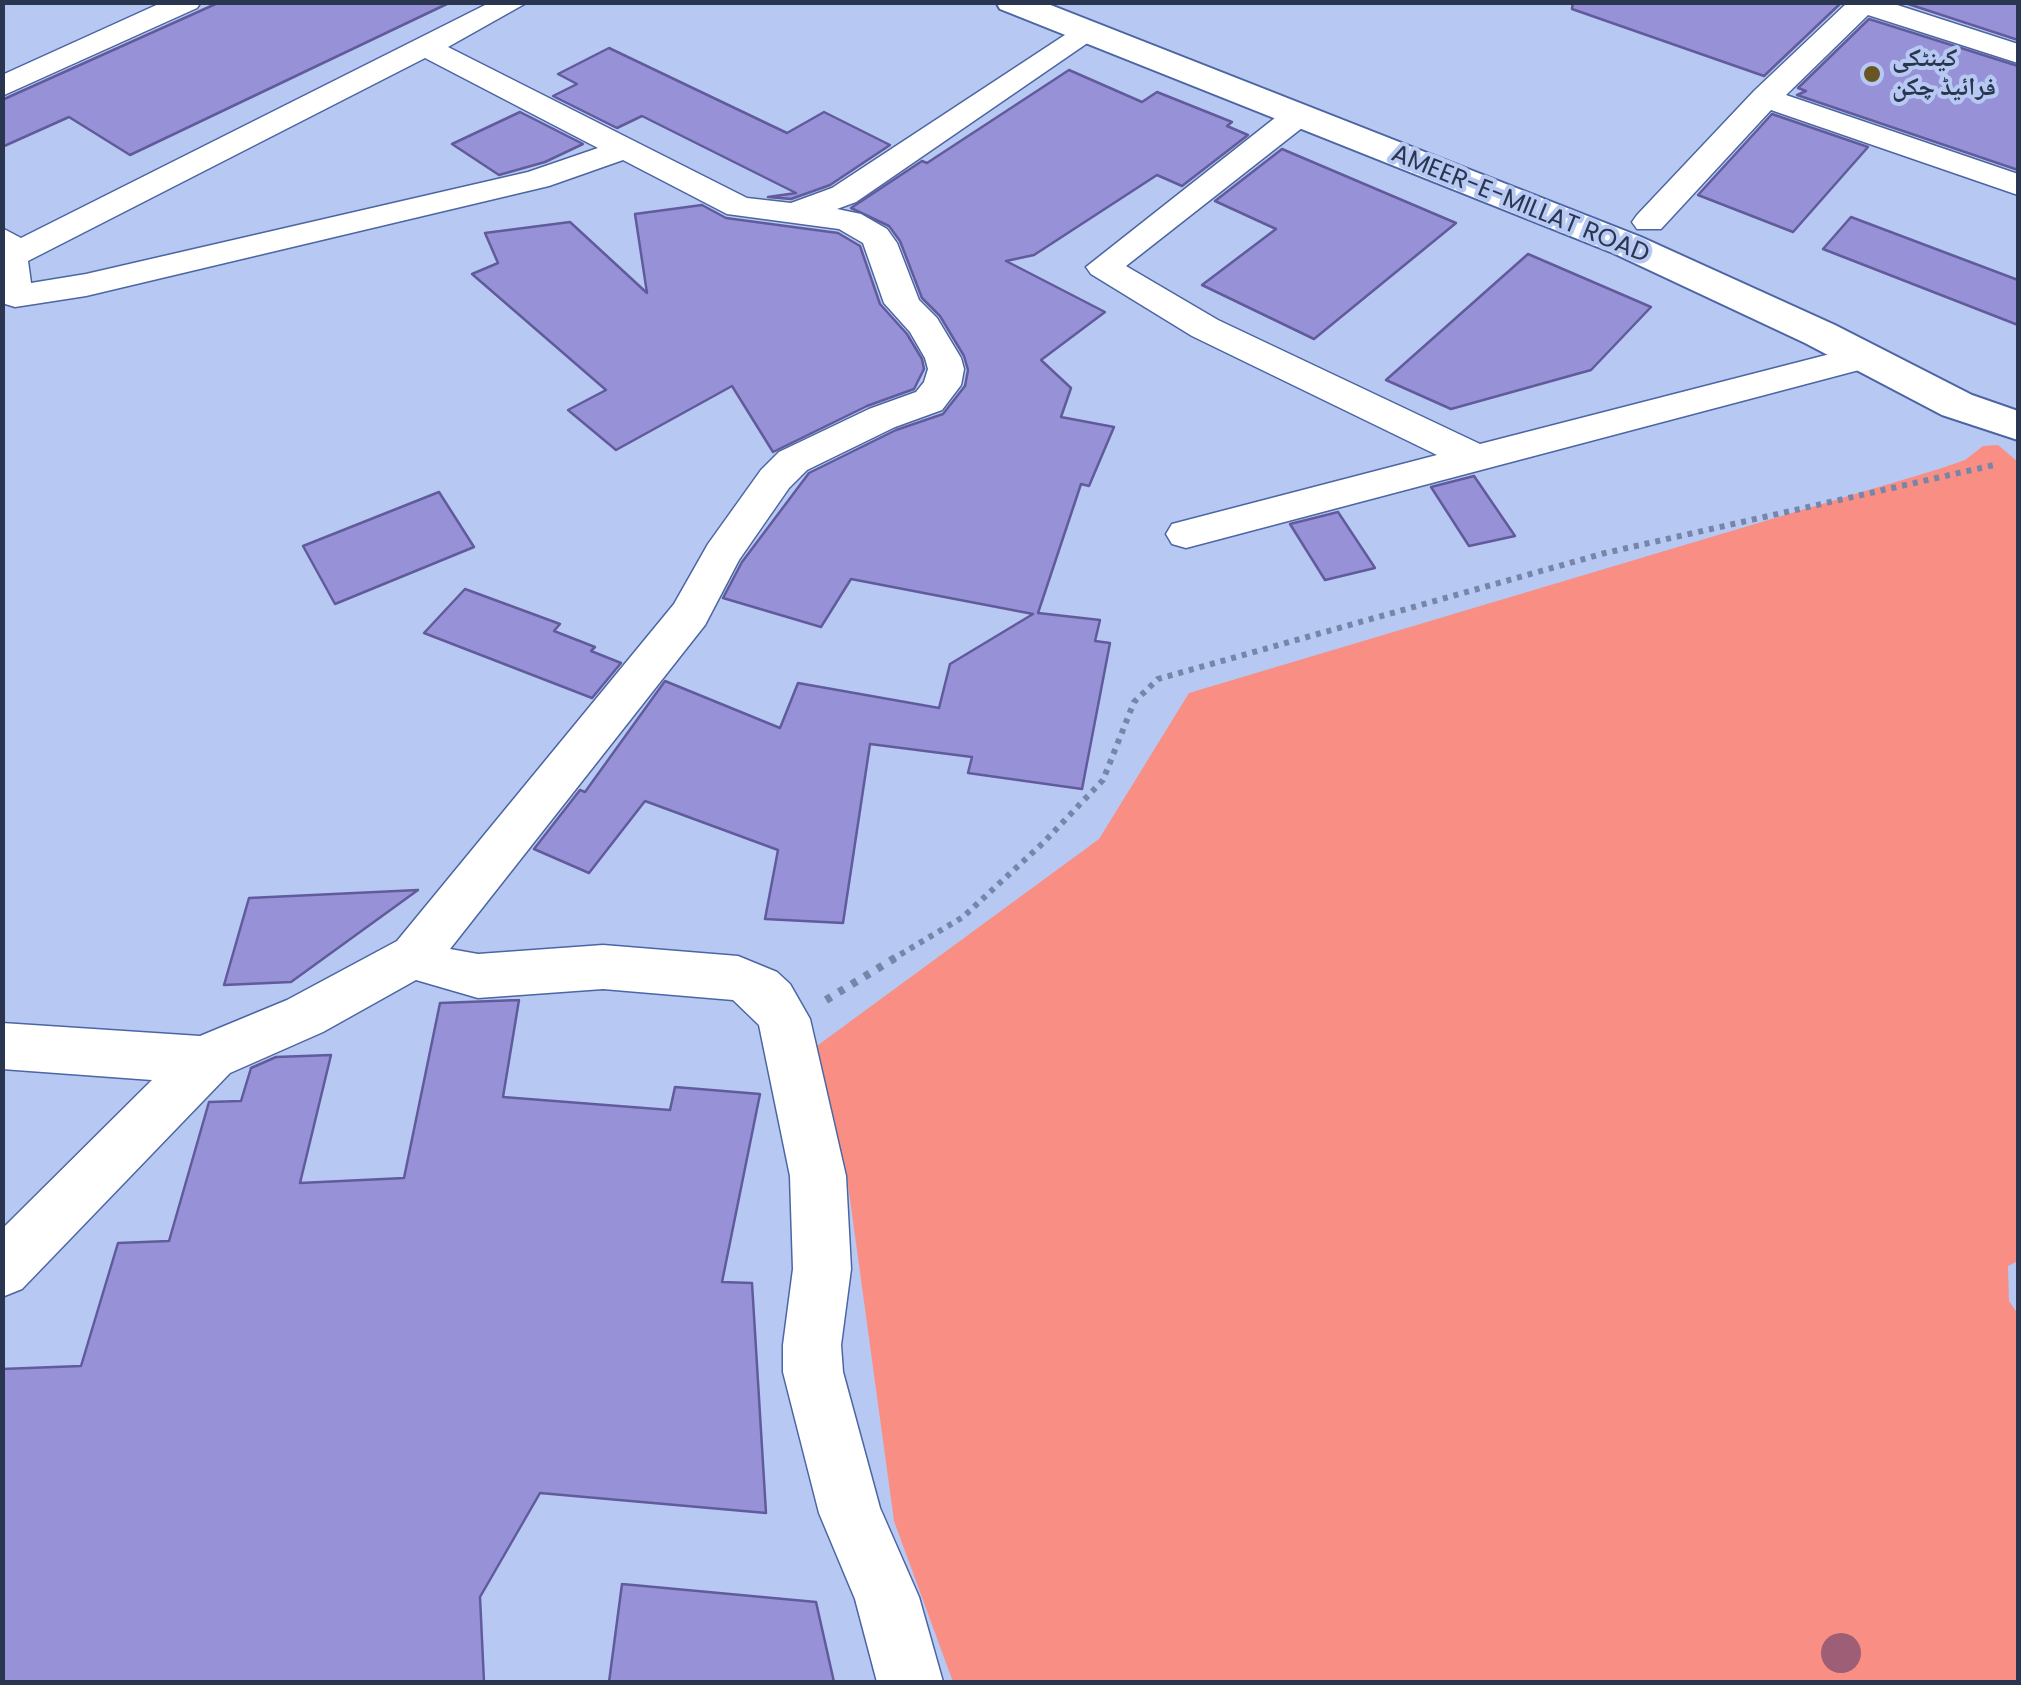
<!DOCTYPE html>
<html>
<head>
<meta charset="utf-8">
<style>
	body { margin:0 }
	#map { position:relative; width:2021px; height:1685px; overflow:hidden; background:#b7c9f3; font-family:Poppins,sans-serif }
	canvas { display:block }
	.frame { position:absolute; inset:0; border:5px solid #2a3550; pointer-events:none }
</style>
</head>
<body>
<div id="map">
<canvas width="2021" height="1685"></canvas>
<div class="frame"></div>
</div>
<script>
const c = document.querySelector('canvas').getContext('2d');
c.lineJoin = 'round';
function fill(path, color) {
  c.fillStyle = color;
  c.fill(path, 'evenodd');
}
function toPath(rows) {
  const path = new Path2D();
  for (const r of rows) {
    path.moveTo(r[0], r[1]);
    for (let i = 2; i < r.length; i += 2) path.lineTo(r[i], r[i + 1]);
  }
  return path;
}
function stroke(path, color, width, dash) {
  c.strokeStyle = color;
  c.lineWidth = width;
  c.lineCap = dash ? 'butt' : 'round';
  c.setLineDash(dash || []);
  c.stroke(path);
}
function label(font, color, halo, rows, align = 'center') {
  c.font = font + ' Poppins,"Noto Naskh Arabic",sans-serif';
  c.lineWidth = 8;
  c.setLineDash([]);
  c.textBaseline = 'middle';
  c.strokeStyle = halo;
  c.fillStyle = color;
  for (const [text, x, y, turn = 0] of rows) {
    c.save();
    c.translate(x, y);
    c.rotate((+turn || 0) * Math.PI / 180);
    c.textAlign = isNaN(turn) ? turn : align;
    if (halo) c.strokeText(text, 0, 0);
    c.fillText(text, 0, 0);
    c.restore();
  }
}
fill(toPath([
	[1998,445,2018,462,2018,1261,2008,1266,2009,1301,2018,1314,2018,1682,953,1682,894,1521,846,1170,814,1048,1099,839,1189,693,1939,469,1965,460,1983,446]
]), '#f98f84');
const building = toPath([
	[220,2,451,2,130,155,69,117,2,147,2,100,220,2],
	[1573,2,1842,2,1764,76,1572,9,1573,2],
	[1902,2,2018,2,2018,40,1902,2],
	[1869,19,2018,66,2018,170,1797,95,1806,91,1798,88,1869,19],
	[609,48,787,133,824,112,890,145,830,185,791,199,768,197,796,193,642,116,617,128,553,96,577,84,558,74,609,48],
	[1069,70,1142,102,1157,92,1232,122,1227,126,1248,135,1182,186,1157,175,1034,255,1006,261,1105,312,1041,360,1071,388,1061,417,1114,427,1089,486,1081,484,1038,613,1100,620,1095,641,1110,643,1082,789,968,773,972,757,870,744,843,923,765,919,778,850,645,801,589,873,534,849,580,790,585,792,665,681,780,728,798,683,939,708,950,664,1033,614,851,579,821,627,723,598,742,562,809,473,896,430,943,414,965,386,968,370,964,356,940,316,922,298,900,241,889,226,851,208,922,161,927,163,1069,70],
	[520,112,583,144,545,162,499,175,452,144,520,112],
	[1772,114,1868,147,1793,232,1698,195,1772,114],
	[1282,149,1456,223,1314,339,1202,285,1276,229,1215,201,1282,149],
	[702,205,726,218,838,233,860,246,880,304,907,334,922,359,924,369,914,389,867,406,773,452,732,386,616,450,568,410,606,390,472,274,498,263,485,233,570,222,647,293,635,214,702,205],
	[1851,217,2018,280,2018,325,1823,249,1851,217],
	[1528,254,1651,307,1591,370,1451,409,1386,380,1528,254],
	[1474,476,1515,536,1469,546,1431,487,1474,476],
	[439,492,474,547,335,604,303,546,439,492],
	[1338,512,1375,568,1325,580,1290,524,1338,512],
	[465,589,560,624,554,631,595,647,591,651,621,663,592,698,424,633,465,589],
	[418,890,291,982,224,985,249,898,418,890],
	[519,1000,503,1097,670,1110,675,1087,760,1094,722,1282,752,1283,766,1513,540,1493,480,1597,484,1682,2,1682,2,1369,81,1366,118,1243,169,1241,209,1102,241,1101,251,1068,276,1057,331,1055,300,1183,404,1178,440,1003,519,1000],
	[622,1584,816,1602,834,1682,609,1682,622,1584]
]);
fill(building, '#9792d8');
stroke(building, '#615b9c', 2.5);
const street = toPath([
	[163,2,201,2,197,8,2,96,2,75,163,2],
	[491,2,528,2,448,47,747,198,791,203,832,188,1077,27,1087,24,1097,27,1102,33,856,202,837,209,861,214,887,229,897,243,919,300,937,318,961,358,964,369,961,385,942,410,895,427,807,470,789,488,739,560,705,625,450,949,478,954,603,945,738,956,777,972,790,984,810,1019,846,1176,851,1269,841,1345,843,1372,880,1508,919,1597,943,1682,877,1682,855,1599,819,1513,783,1372,783,1345,793,1269,790,1176,759,1025,733,1000,603,989,478,998,416,980,323,1032,230,1073,22,1289,2,1297,2,1229,152,1080,2,1069,2,1023,200,1036,287,1000,397,941,674,604,708,544,761,470,779,452,869,409,916,392,924,382,928,369,925,358,910,332,884,303,863,243,839,229,727,214,623,160,549,186,86,296,15,307,2,303,2,228,21,238,491,2],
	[425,58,598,148,528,172,86,274,31,283,28,261,425,58],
	[1848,2,1888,2,2018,44,2018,63,1868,15,1786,95,2018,174,2018,195,1771,110,1661,229,1637,229,1632,222,1637,215,1754,91,1848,2],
	[1296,108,1307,110,1312,117,1307,124,1126,266,1218,320,1480,444,1865,345,1878,349,1883,357,1878,365,1186,548,1172,544,1166,534,1172,524,1437,455,1192,336,1091,274,1086,267,1285,110,1296,108]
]);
const secondary = toPath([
	[996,2,1043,2,1641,237,1835,325,1972,395,2018,411,2018,440,1942,415,1805,343,1613,253,1000,9,996,2]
]);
stroke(street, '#4c65a3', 3);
stroke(secondary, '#4c65a3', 4);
stroke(toPath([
	[891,960,963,917,1044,842,1103,780,1134,702,1158,679,1605,553,1994,465]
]), '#7785a9', 6, [5, 6]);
stroke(toPath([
	[826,1000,895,958]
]), '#7785a9', 8, [6, 9]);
fill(street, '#fff');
fill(secondary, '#fff');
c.fillStyle = '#9d5e76';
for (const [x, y] of [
	[1841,1653]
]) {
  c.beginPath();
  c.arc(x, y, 20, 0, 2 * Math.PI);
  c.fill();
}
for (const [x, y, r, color] of [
	[1872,74,10,"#695423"]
]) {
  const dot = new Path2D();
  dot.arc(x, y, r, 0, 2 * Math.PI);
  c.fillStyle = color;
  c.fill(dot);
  stroke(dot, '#b7c9f3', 4);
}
label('bold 25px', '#2a3550', '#b7c9f3', [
	["کینٹکی",1892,60],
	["فرائیڈ چکن",1892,89]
], 'left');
label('25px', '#2a3550', '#b7c9f3', [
	["AMEER-E-MILLAT ROAD",1520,205,22]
]);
</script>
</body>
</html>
